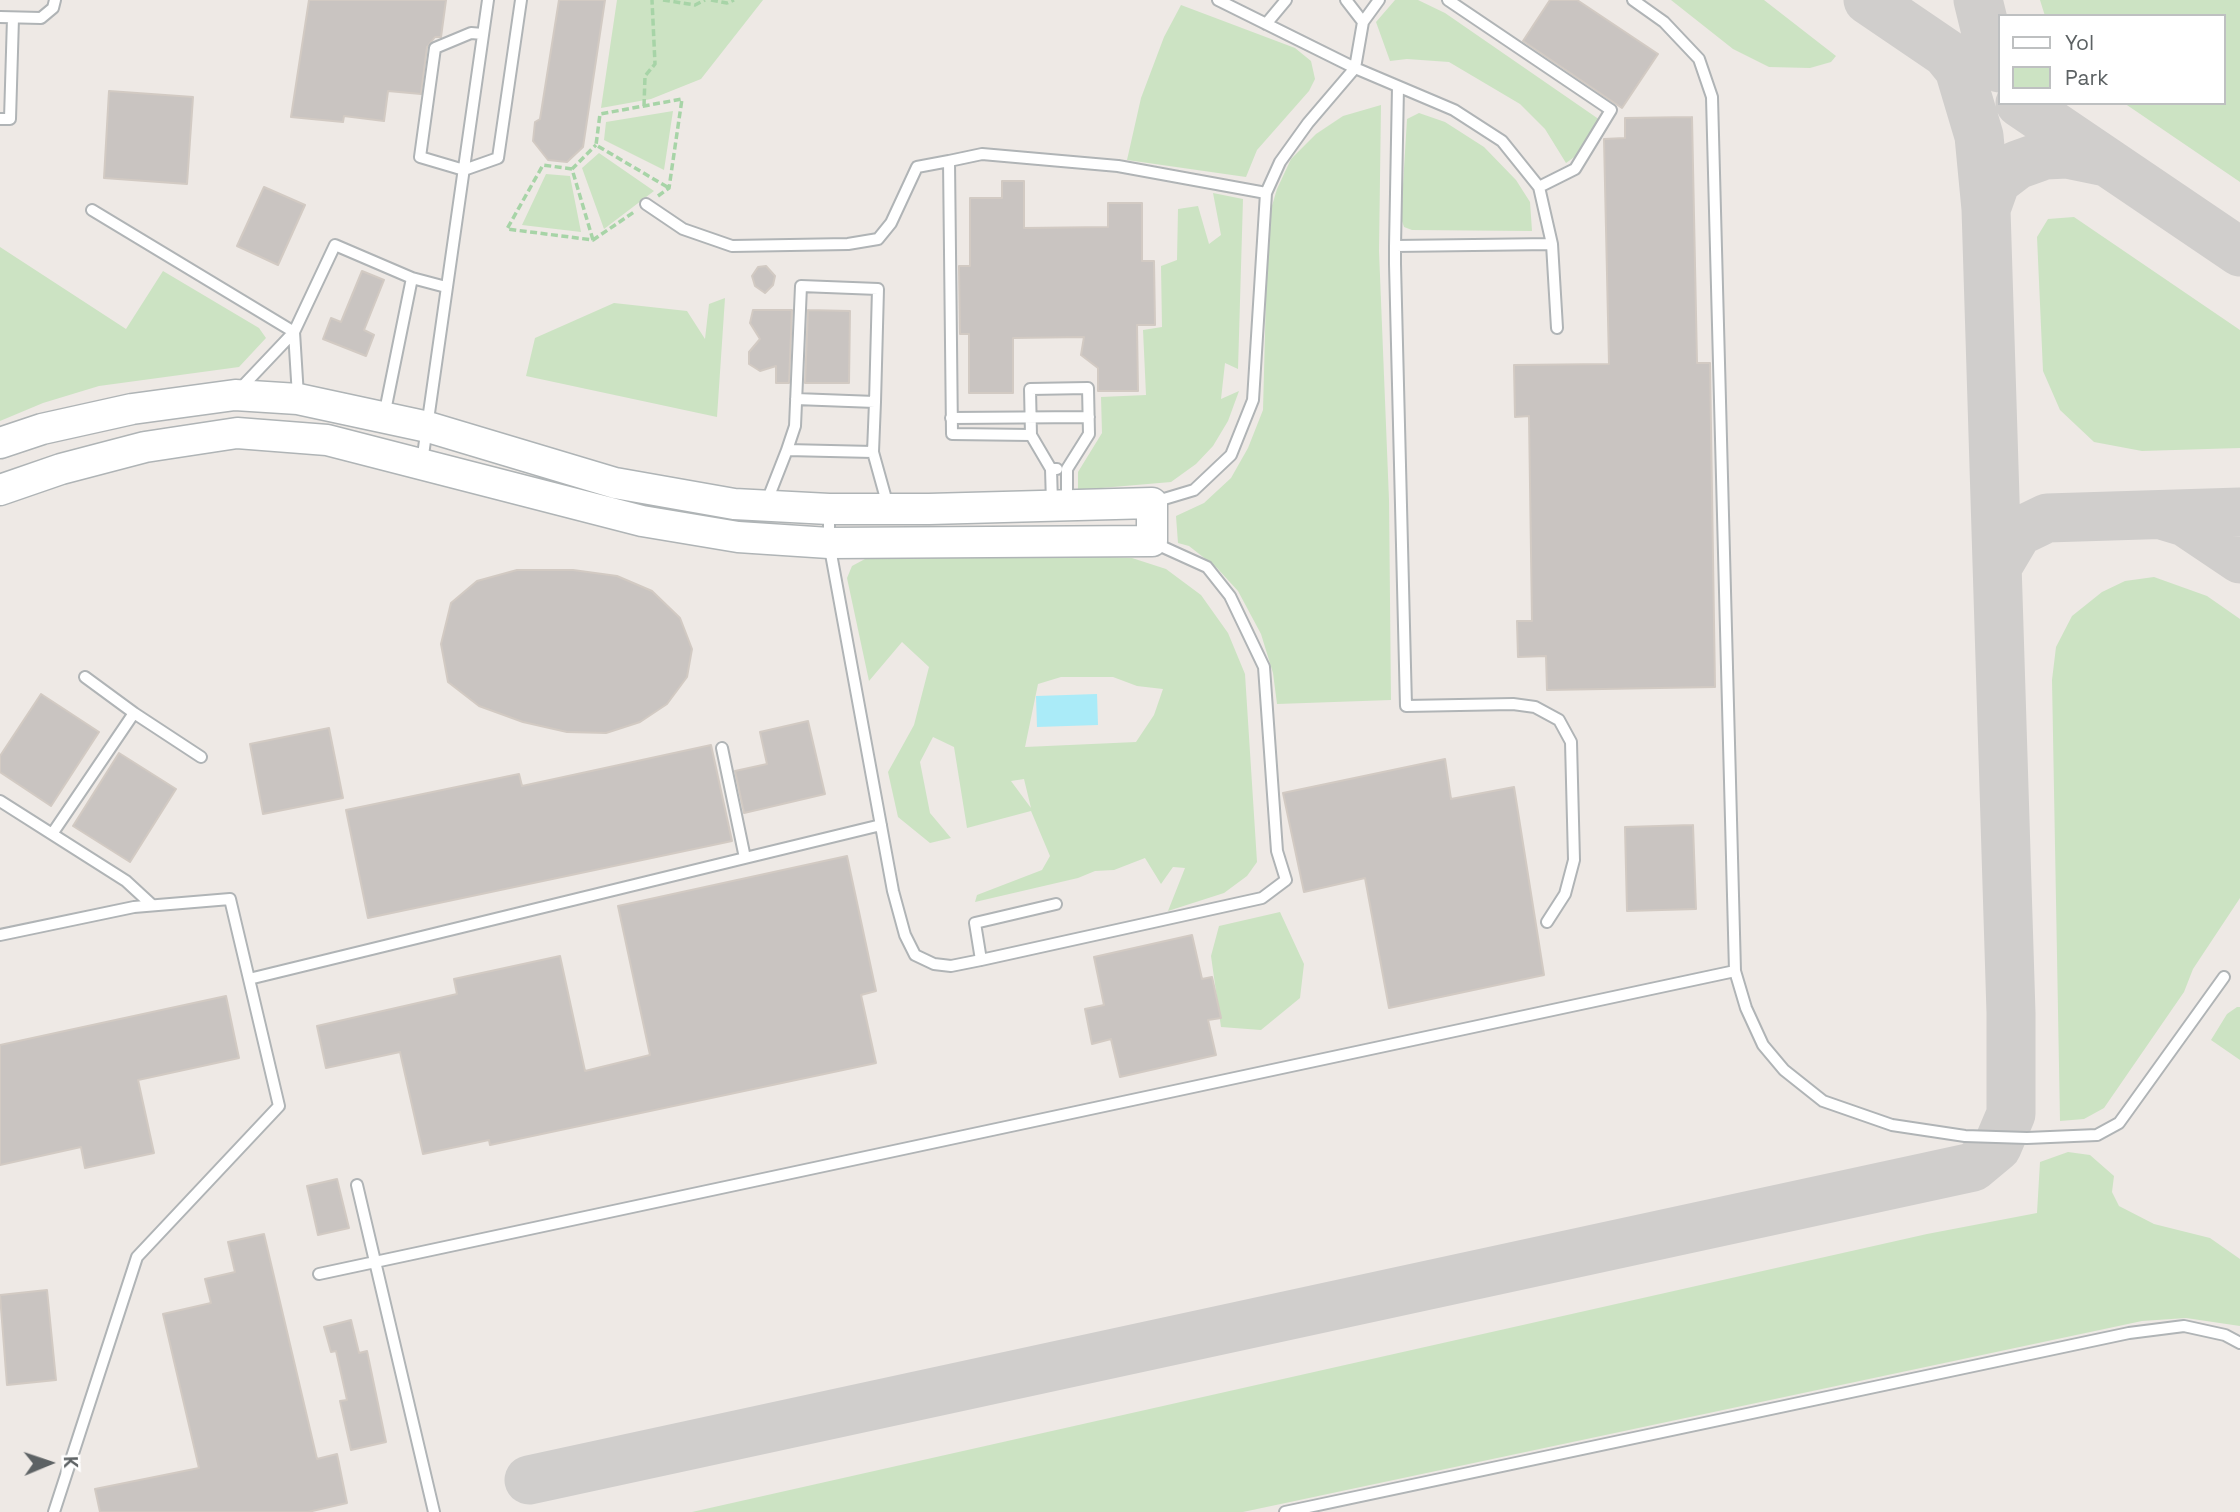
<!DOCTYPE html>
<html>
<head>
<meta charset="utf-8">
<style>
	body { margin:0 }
	#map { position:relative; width:2240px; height:1512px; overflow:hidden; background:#eee9e5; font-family:"Space Grotesk",sans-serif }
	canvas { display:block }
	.legend { position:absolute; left:1998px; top:14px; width:228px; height:91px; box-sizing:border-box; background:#fff; border:2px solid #bec0c1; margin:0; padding:9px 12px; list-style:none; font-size:21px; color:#5d6264 }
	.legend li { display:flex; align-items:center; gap:14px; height:35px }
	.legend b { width:35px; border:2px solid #bec0c1 }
	.north { position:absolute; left:14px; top:1428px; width:70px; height:70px; -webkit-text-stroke:5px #fff; paint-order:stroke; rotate:88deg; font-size:19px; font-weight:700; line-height:28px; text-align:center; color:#5d6264 }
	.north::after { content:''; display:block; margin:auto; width:24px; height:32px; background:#5d6264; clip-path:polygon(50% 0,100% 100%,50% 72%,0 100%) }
</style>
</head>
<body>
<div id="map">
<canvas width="2240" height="1512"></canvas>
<ul class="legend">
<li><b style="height:9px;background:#fff"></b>Yol</li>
<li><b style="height:19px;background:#cce3c3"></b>Park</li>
</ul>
<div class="north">K</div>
</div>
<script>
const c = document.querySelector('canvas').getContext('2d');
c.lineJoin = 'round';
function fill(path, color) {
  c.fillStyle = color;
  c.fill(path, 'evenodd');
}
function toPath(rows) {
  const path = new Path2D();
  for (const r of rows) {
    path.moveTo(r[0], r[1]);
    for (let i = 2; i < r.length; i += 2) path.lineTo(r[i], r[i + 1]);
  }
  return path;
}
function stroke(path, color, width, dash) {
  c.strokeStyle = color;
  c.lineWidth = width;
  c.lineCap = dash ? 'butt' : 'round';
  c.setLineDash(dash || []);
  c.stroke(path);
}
fill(toPath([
	[617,0,763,0,701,79,651,99,601,108],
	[1395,0,1418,0,1445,13,1600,120,1580,153,1566,163,1545,129,1520,104,1449,62,1407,59,1390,61,1376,22],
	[1671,0,1764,0,1836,56,1831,62,1810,68,1769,67,1733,49],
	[2040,0,2240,0,2240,182,2124,103,2224,103,2224,16,2045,16],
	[1181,5,1295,48,1311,61,1315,79,1309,91,1257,150,1246,177,1127,160,1141,98,1164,37],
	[1381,105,1379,251,1389,500,1391,700,1277,704,1273,673,1261,634,1238,591,1217,568,1189,546,1178,543,1176,516,1204,503,1231,478,1248,448,1263,410,1268,219,1277,189,1291,159,1316,134,1343,116],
	[673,111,664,170,604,140,606,122],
	[1419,113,1445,122,1484,147,1516,180,1530,202,1532,231,1412,230,1404,227,1401,218,1407,119],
	[599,153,654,191,604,229,582,168],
	[546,174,570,176,581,232,522,225],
	[1213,193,1243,199,1238,369,1225,363,1221,399,1239,391,1228,421,1213,446,1196,464,1171,482,1078,490,1078,472,1102,433,1101,397,1146,395,1143,330,1162,327,1161,266,1177,260,1178,209,1198,206,1209,244,1221,235],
	[2074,217,2240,330,2240,448,2142,451,2094,442,2060,410,2043,371,2037,237,2048,219],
	[0,247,126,329,163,271,259,328,266,338,239,367,99,386,43,403,0,421],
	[725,298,717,417,526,376,535,338,614,303,687,311,705,339,709,304],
	[1083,556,1132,558,1166,569,1201,595,1228,633,1245,674,1257,862,1247,876,1224,893,1168,911,1185,868,1173,867,1161,884,1145,858,1114,870,1095,871,1078,878,975,902,977,895,1042,870,1050,856,1031,811,967,828,954,747,933,737,920,762,930,813,951,838,930,843,898,817,888,772,914,725,929,667,902,642,869,681,847,578,852,566,865,559],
	[1061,677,1113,677,1137,686,1163,689,1154,715,1136,742,1025,747,1038,684],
	[1024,779,1031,808,1011,781],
	[2154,577,2207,596,2240,619,2240,898,2193,969,2184,992,2104,1108,2084,1119,2060,1121,2052,680,2056,647,2072,616,2102,592,2125,581],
	[1280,912,1304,964,1300,998,1261,1030,1221,1027,1211,956,1219,926],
	[2237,1007,2240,1007,2240,1060,2211,1040,2227,1014],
	[2068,1152,2090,1155,2114,1176,2112,1192,2119,1206,2154,1224,2210,1238,2240,1259,2240,1326,2186,1318,2142,1321,1243,1512,692,1512,1927,1234,2037,1213,2040,1162]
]), '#cce3c3');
fill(toPath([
	[1097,694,1098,725,1037,727,1036,696]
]), '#aaebf8');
stroke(toPath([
	[1868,0,1971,70],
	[1978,0,1990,49,2000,68],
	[1946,53,1959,69,1979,136,1986,209],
	[2020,103,2240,252],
	[2165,516,2185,522,2240,559],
	[1999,564,2018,532,2047,518,2240,512],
	[529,1480,1973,1167,1997,1147,2011,1114,2011,1013,1986,209,1996,181,2017,165,2045,155,2067,154,2106,162]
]), '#d0cecc', 49);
const building = toPath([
	[309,0,446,0,441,37,435,37,427,47,421,94,388,91,384,121,344,116,343,122,291,117,309,0],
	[559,0,605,0,583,147,567,162,548,160,533,141,535,122,540,119,559,0],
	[1550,0,1577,0,1658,54,1622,108,1523,41,1550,0],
	[109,91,193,97,187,184,104,178,109,91],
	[1692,117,1697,363,1710,363,1715,687,1547,690,1546,656,1518,657,1517,621,1532,621,1529,416,1515,417,1514,365,1609,364,1604,139,1625,138,1625,118,1692,117],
	[1002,181,1024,181,1024,228,1108,227,1108,203,1142,203,1142,261,1154,261,1155,325,1137,325,1138,391,1098,391,1098,368,1081,355,1084,337,1013,338,1013,393,969,393,969,334,960,334,959,266,970,266,970,198,1002,198,1002,181],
	[264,187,305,205,278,265,237,246,264,187],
	[766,266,775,276,773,285,765,293,755,286,752,276,758,267,766,266],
	[362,271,384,280,364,330,374,335,366,356,323,339,331,318,341,322,362,271],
	[753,310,792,310,789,383,776,383,776,366,760,371,749,364,749,352,760,339,750,323,753,310],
	[808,310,850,311,849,383,805,383,808,310],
	[517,570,573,570,617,576,652,591,680,618,692,649,687,677,667,704,640,722,606,733,567,732,523,722,479,706,448,682,441,644,451,603,477,581,517,570],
	[41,694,99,732,51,806,0,772,0,756,41,694],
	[808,721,825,794,744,813,735,771,767,764,760,732,808,721],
	[329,728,343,798,263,814,250,744,329,728],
	[711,745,732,841,368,918,346,810,519,774,522,786,711,745],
	[119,753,176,789,130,862,73,826,119,753],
	[1445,759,1451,799,1514,787,1544,975,1389,1008,1365,878,1304,892,1283,793,1445,759],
	[1693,825,1696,909,1627,911,1625,827,1693,825],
	[847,856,876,991,861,995,876,1063,490,1145,489,1140,423,1154,400,1052,326,1068,317,1026,457,994,454,979,560,956,585,1071,650,1055,618,906,847,856],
	[1192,935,1202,979,1212,977,1221,1018,1208,1020,1216,1055,1120,1077,1111,1039,1092,1044,1085,1009,1104,1005,1094,957,1192,935],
	[226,996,239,1058,138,1080,154,1153,85,1168,81,1147,0,1165,0,1045,226,996],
	[337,1179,349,1228,318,1235,307,1186,337,1179],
	[264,1234,317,1459,337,1454,347,1503,308,1512,100,1512,95,1489,199,1468,163,1314,211,1303,205,1279,235,1272,228,1242,264,1234],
	[47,1290,56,1380,7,1385,0,1295,47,1290],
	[351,1320,359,1353,367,1351,386,1442,351,1450,340,1401,347,1400,336,1351,331,1352,324,1327,351,1320]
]);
fill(building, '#c9c4c1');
stroke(building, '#d2cac3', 2);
const lane = toPath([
	[1218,0,1355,68,1454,110,1502,141,1539,187,1552,244,1557,328],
	[1346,0,1363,22,1379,0],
	[1448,0,1611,110,1575,169,1539,187],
	[1633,0,1664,22,1699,59,1712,97,1735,971],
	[0,17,41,18,53,8,55,0],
	[1266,24,1286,0],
	[483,34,471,33,435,48,420,157,464,170,498,158,521,0],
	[0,119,10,119,13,18],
	[646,204,683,229,732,246,848,244,878,239,891,223,917,167,949,161],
	[92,210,294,332,335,245,412,278],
	[1395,246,1398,87],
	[239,390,294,332,298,396],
	[796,399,875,402,873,452],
	[384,416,412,278,446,287],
	[951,418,1089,417],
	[1031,435,1030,389,1088,388,1089,434,1067,469,1067,503],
	[787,450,795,426,801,286,878,289,875,402],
	[422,462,488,0],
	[1051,469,1031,435,952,434,949,161,982,154,1118,166,1266,193],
	[767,501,787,450,873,452,888,506],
	[1154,502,1194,490,1231,455,1253,400,1266,193,1280,162,1308,123,1355,68,1363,22],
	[1052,503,1051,469,1057,469],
	[829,511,829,543,893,891,905,935,915,955,934,964,951,966,981,960],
	[134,713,201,757],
	[0,801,52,834,134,713,85,677],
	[52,834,126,881,152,905],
	[745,858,881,825],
	[1056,904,975,923,981,960,1262,898,1286,880,1277,851,1264,667,1230,596,1207,567,1154,543],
	[1547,922,1565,894,1574,860,1571,742,1559,720,1535,707,1513,704,1406,706,1395,264,1395,246,1552,244],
	[0,935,134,907,230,899,249,979],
	[357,1185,434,1512],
	[319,1274,1735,971,1746,1008,1763,1045,1784,1070,1823,1101,1892,1125,1965,1136,2027,1138,2097,1135,2119,1123,2224,977],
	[54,1512,137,1257,279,1106,249,979,745,858,722,748],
	[1285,1512,2129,1333,2184,1326,2225,1335,2240,1343]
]);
const secondary = toPath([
	[0,443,42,429,132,409,235,395,298,399,428,427,615,483,734,504,829,509,929,509,1152,503,1152,541,829,543,738,537,642,521,327,440,237,433,145,447,61,469,0,490]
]);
stroke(lane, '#b0b4b6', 14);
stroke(secondary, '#afb4b6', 33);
stroke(toPath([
	[663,0,695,5,705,0],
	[711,0,727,3,734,0],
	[644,106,645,76,655,64,652,0],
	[572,169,543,165,507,229,593,240,634,212],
	[658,196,669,188,682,99,600,114,596,145,669,188],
	[593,240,572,169,596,145]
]), '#a7d4a7', 3.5, [7, 3.5]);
stroke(lane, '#fff', 10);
stroke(secondary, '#fff', 30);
</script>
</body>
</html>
